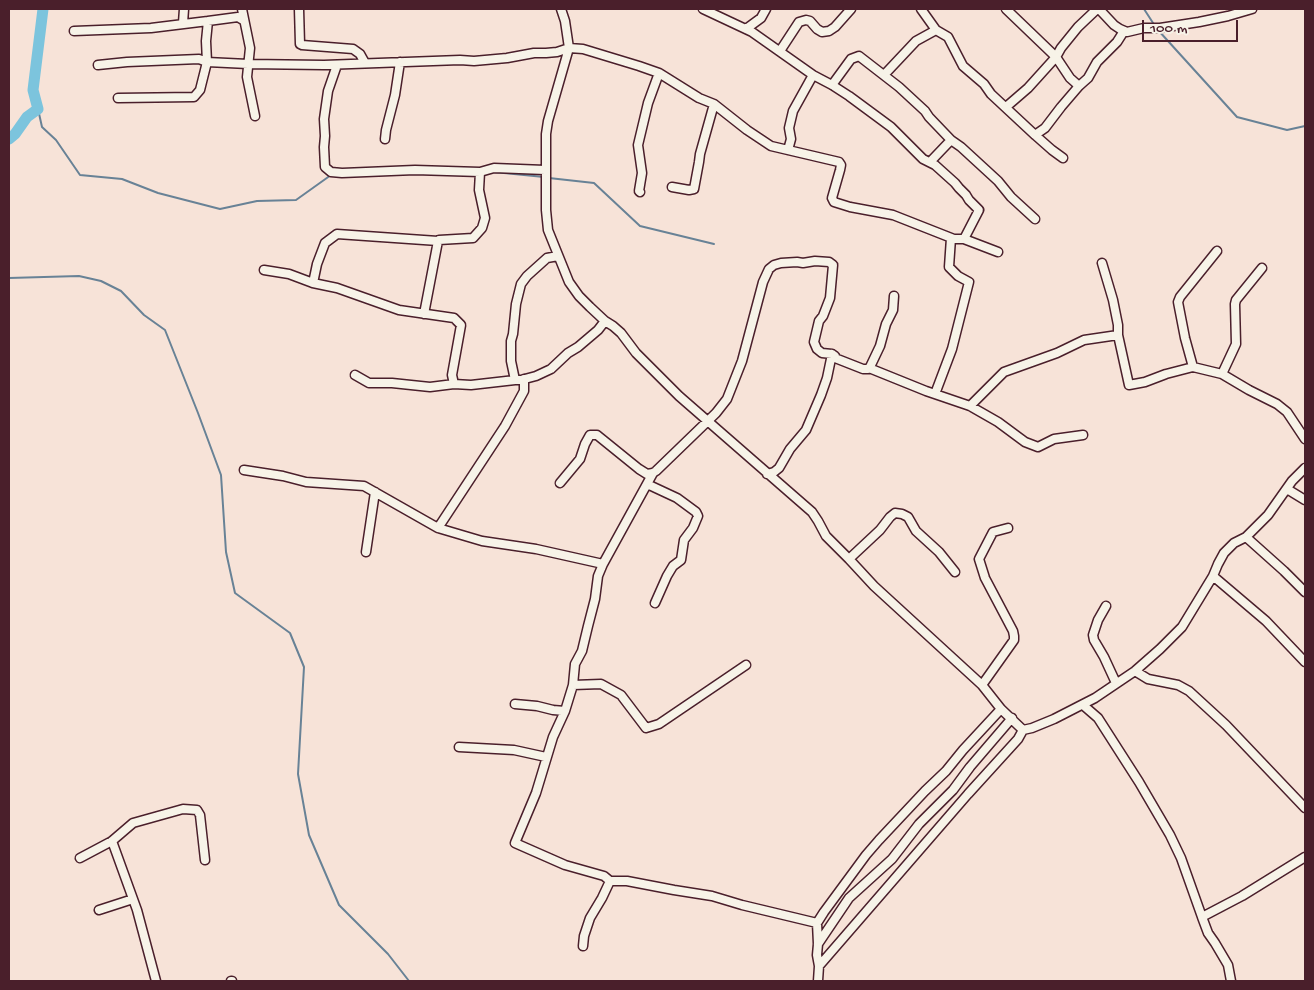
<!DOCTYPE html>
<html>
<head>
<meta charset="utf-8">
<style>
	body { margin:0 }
	#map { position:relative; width:1314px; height:990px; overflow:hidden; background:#f7e3d8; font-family:"Gochi Hand",sans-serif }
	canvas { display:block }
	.frame { position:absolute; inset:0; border:10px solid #4a1f2b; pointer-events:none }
	.scale { position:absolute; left:1142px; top:20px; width:96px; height:22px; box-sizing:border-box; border:2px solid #4a1f2b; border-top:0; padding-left:6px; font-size:15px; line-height:18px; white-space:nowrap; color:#4a1f2b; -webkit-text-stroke:4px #f7f3e8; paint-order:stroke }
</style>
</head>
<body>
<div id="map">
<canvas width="1314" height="990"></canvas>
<div class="frame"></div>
<div class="scale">100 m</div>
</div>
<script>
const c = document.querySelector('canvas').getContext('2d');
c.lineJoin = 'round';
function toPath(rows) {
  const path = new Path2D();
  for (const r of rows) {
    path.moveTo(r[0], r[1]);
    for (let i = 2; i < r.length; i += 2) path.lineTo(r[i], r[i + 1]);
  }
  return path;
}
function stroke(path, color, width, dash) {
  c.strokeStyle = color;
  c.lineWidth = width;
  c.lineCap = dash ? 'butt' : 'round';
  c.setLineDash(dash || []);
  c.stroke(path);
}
stroke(toPath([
	[1144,9,1155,26],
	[1158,30,1237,117,1287,130,1305,126],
	[38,109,42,127,56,140,80,175,122,179,158,193,220,209,257,201,296,200,331,175],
	[494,172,544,177],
	[549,178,594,183,640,226,714,244],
	[9,278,79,276,101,281,121,291,144,315,165,330,198,413,221,475,226,552,235,593,290,633,304,667,298,774,309,835,339,905,388,954,409,981]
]), '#688296', 2);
stroke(toPath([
	[9,139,15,134,27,117,38,109,33,90,43,9]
]), '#7cc4dd', 11);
const street = toPath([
	[242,9,250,48,247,77,255,116],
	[299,9,300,44,302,45,353,49,360,54,365,63],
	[561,9,565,21,569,48,548,121,546,134,546,210,548,230,569,282,579,296,590,307,605,321,613,326,621,333,636,353,679,396,812,512,818,521,826,536,849,559,874,586,982,685,1001,709,1023,730,1032,728,1054,719,1095,698,1135,671,1160,649,1182,627,1213,576,1218,564,1224,553,1234,543,1246,537,1268,515,1292,481,1305,468],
	[703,9,752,32,813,75,832,85,849,96,891,127,923,159,935,165,955,183,959,188,966,195,969,200,979,210,964,239],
	[921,9,936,30,948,37,963,66,984,84,991,94,1035,135,1052,150,1063,158],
	[1006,9,1056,57,1070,78,1079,86],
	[1099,9,1114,25,1120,29,1127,32,1144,28,1160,28,1199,22,1228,16,1252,9],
	[183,23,184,9],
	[746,29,761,18,766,9],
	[74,31,151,28,208,21],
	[780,51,799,22,806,20,810,21,817,29,822,32,829,31,835,27,851,9],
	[98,65,127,62,199,59,207,62,248,64,324,65,460,60,474,61,507,58,534,53,546,53,557,52,569,48,583,49,639,66,659,73,699,98,714,104,747,130,771,146,839,162,841,165,840,170,832,198,834,202,850,207,893,215,954,239,964,239,998,252],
	[337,65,328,91,324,119,325,136,324,147,325,167,331,172,342,173,415,170,480,172],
	[884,75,916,41,936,30],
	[832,85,851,59,859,56,899,87,925,111,929,117,951,140,961,147,998,181,1011,197,1035,219],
	[118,98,194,97,200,90,207,62,206,41,208,21,238,17,243,20],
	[1006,107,1028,88,1056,57,1061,48,1078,27,1097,9],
	[1035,135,1045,128,1061,107,1079,86,1088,78,1097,62,1117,42,1124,31],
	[385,139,386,130,395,95,400,62],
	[788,150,791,139,789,128,793,111,813,75],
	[930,162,951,140],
	[672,187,689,190,694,189,699,162,700,154,714,104],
	[640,192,639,191,642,173,638,145,648,103,659,73],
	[558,256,547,258,527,276,521,284,516,304,513,334,511,341,511,361,515,380,521,380,536,376,551,369,568,353,578,347,598,330,605,321],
	[1102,263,1113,300,1118,325,1118,335,1129,385,1145,382,1166,374,1193,367,1222,374],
	[1262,268,1236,300,1235,304,1236,344,1222,374,1249,390,1277,404,1287,412,1305,439],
	[264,270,289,274,313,283,337,288,399,310,454,318,461,325,452,375,454,384],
	[313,283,317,264,325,243,337,234,438,241],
	[424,314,438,241,439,240,473,238,482,228,485,218,479,190,480,172,494,168,545,170],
	[832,354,835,356,835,358,863,369,868,369,870,367,880,346,886,324,893,310,894,296],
	[1193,367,1185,338,1178,302,1180,297,1217,251],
	[869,368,926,391,970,406,998,422,1025,442,1038,447,1054,439,1083,435],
	[355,375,369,383,392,383,430,387,454,384,471,385,515,380],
	[935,394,952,349,969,282,958,276,949,267,951,238],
	[970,406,1004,372,1057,353,1084,340,1118,335],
	[244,470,283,476,306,482,364,486,438,528,482,541,536,549,603,564],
	[560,483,580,459,585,444,590,435,597,435,639,469,647,474,653,473,656,471,716,413,727,399,742,361,763,282,769,269,774,265,781,263,797,262,803,263,815,261,829,262,833,265,830,298,823,316,819,321,814,342,817,349,822,353,832,354,827,378,821,395,806,430,790,449,779,468,774,472,767,474],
	[647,484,677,498,696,512,698,516,693,528,684,540,681,560,673,566,667,576,655,603],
	[1287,489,1305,500],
	[438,528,505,426,524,391,524,379],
	[1246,537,1284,571,1305,592],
	[366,552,375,492],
	[849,559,880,530,890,517,895,513,902,514,908,517,916,531,939,552,955,572],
	[1213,576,1266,621,1305,662],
	[1106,606,1098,620,1093,635,1094,640,1104,657,1116,683],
	[1135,671,1148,679,1178,685,1189,691,1226,725,1305,808],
	[573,685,601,684,621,695,646,728,659,724,746,665],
	[982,685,1014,640,1014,636,1013,631,985,578,979,559,993,532,1008,528],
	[515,704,537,706,553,710,565,711],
	[1083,705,1098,718,1139,782,1170,835,1181,858,1202,917,1242,896,1305,857],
	[459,747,514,750,546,757],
	[112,841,137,910,156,981],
	[80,858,112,841,133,823,183,809,197,810,200,815,205,860],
	[610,881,604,876,565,865,515,843,536,793,553,737,565,711,573,685,575,664,582,651,588,626,595,599,598,576,603,564,653,473],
	[99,910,133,899],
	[1202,917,1208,933,1215,943,1228,965,1231,981],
	[818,944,849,898,892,859,919,824,953,790,970,767,1012,718],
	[583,946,584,936,590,918,602,898,610,881,627,881,674,890,712,896,742,905,817,923],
	[819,966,817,955,818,944,817,923,824,912,866,855,879,840,925,791,946,771,963,750,1001,709],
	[231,981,232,981],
	[818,981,819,966,968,794,1018,739,1023,730]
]);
stroke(street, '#4a1f2b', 11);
stroke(street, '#f7f3e8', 8);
</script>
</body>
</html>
